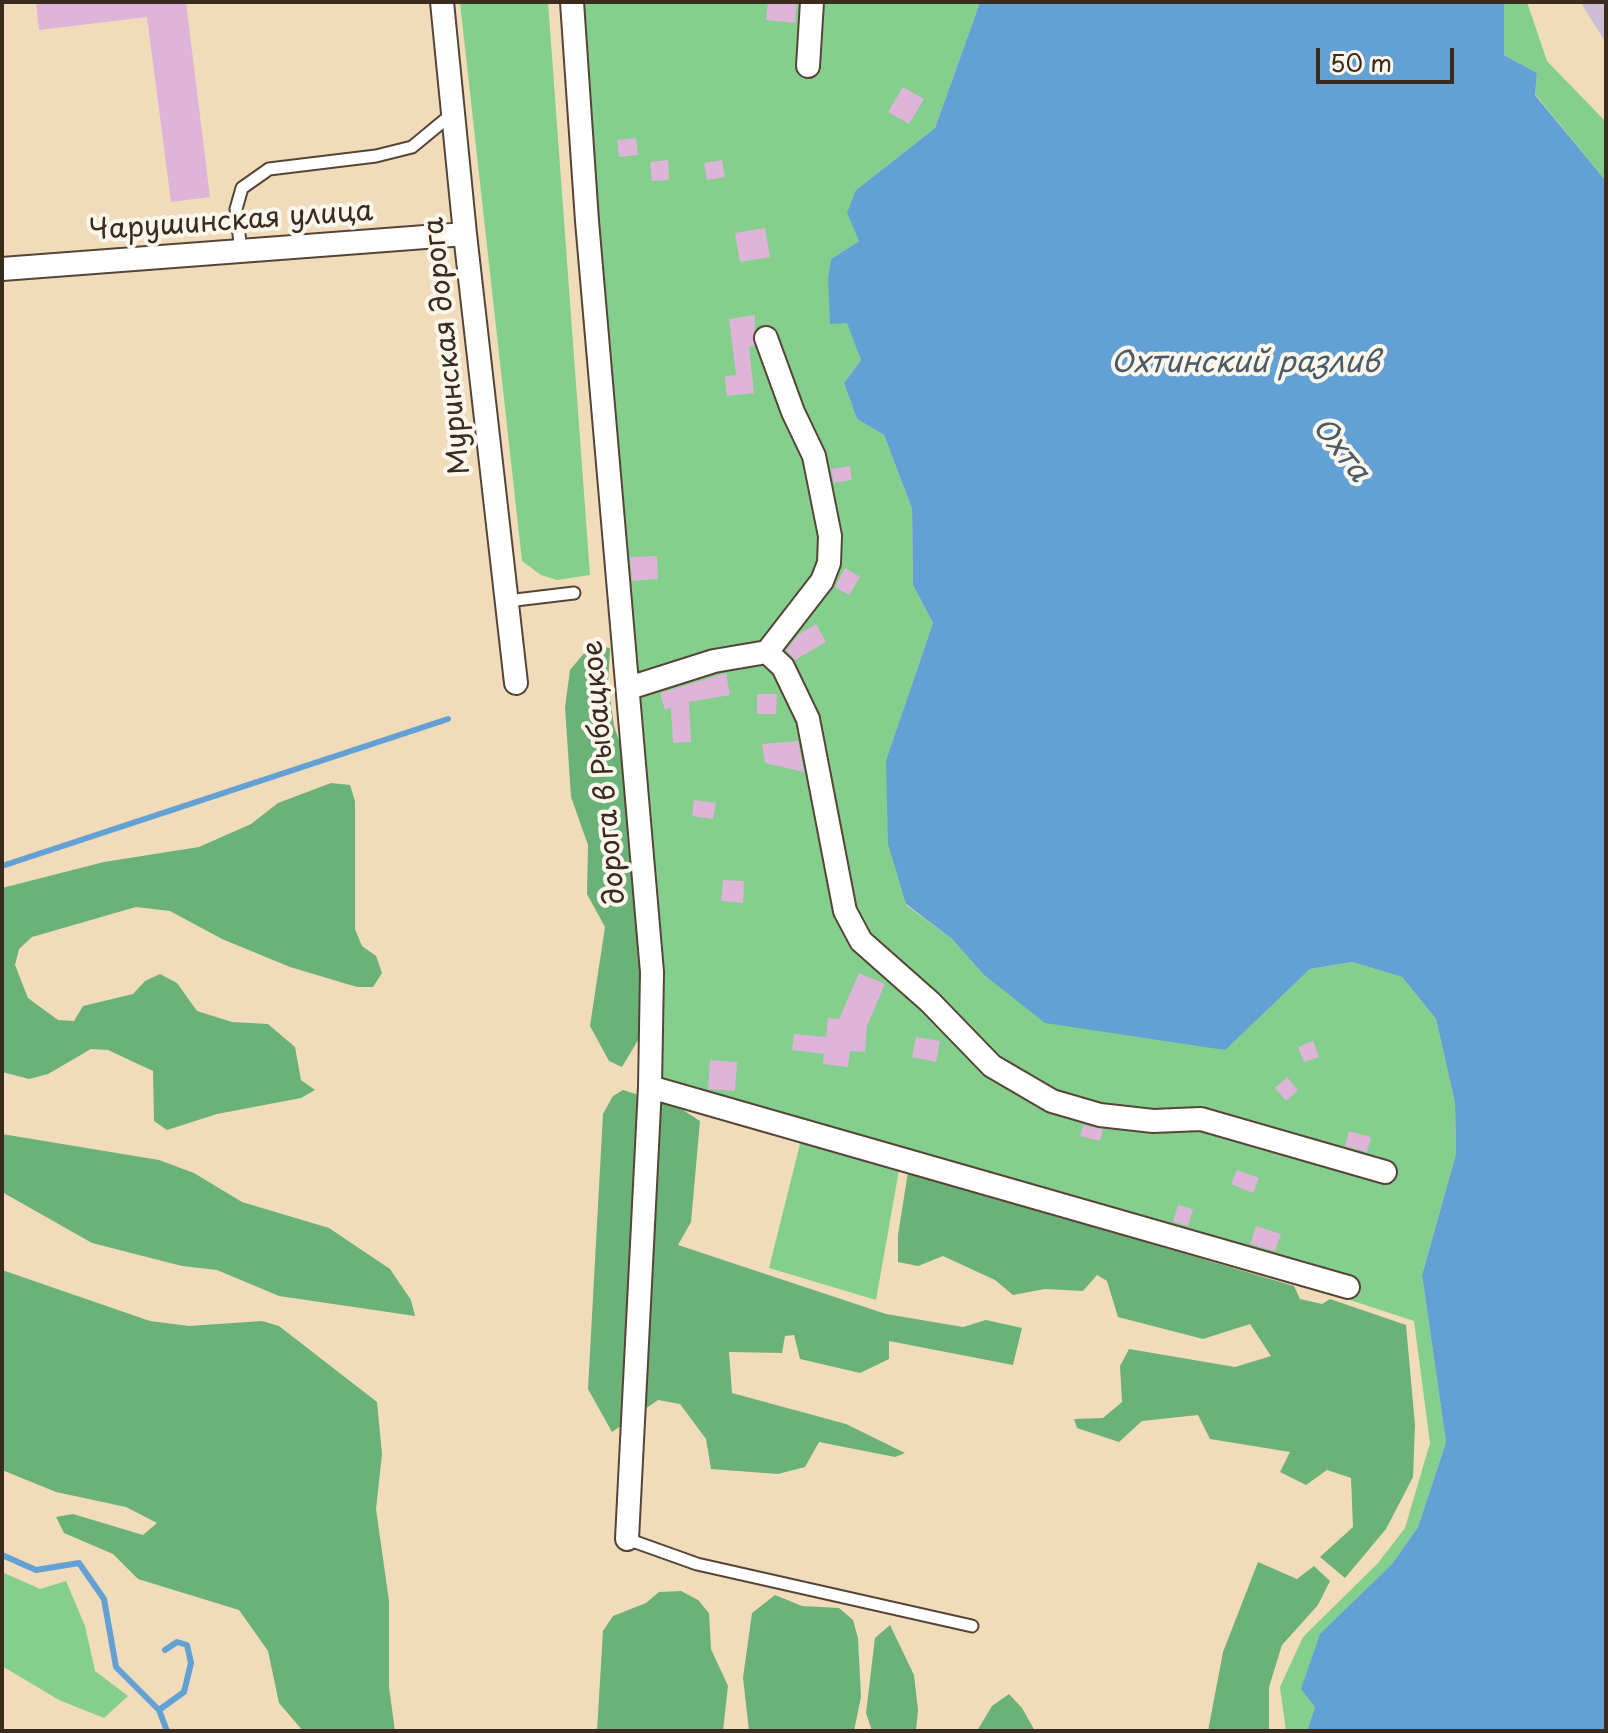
<!DOCTYPE html>
<html>
<head>
<meta charset="utf-8">
<style>
	body { margin:0 }
	#map { position:relative; width:1608px; height:1733px; overflow:hidden; background:#f0dcbb; font-family:"Playpen Sans",sans-serif }
	canvas { display:block }
	.frame { position:absolute; inset:0; border:4px solid #3b2a1e; pointer-events:none }
	.scale { position:absolute; left:1316px; top:48px; width:138px; height:36px; box-sizing:border-box; border:4px solid #3b2a1e; border-top:0; padding-left:10px; font-size:24px; line-height:28px; white-space:nowrap; color:#3b2a1e; -webkit-text-stroke:6px #fbf7ec; paint-order:stroke }
</style>
</head>
<body>
<div id="map">
<canvas width="1608" height="1733"></canvas>
<div class="frame"></div>
<div class="scale">50 m</div>
</div>
<script>
const c = document.querySelector('canvas').getContext('2d');
c.lineJoin = 'round';
function fill(path, color) {
  c.fillStyle = color;
  c.fill(path, 'evenodd');
}
function toPath(rows) {
  const path = new Path2D();
  for (const r of rows) {
    path.moveTo(r[0], r[1]);
    for (let i = 2; i < r.length; i += 2) path.lineTo(r[i], r[i + 1]);
  }
  return path;
}
function stroke(path, color, width, dash) {
  c.strokeStyle = color;
  c.lineWidth = width;
  c.lineCap = dash ? 'butt' : 'round';
  c.setLineDash(dash || []);
  c.stroke(path);
}
function label(font, color, halo, rows, align = 'center') {
  c.font = font + ' "Playpen Sans",sans-serif';
  c.lineWidth = 8;
  c.setLineDash([]);
  c.textBaseline = 'middle';
  c.strokeStyle = halo;
  c.fillStyle = color;
  for (const [text, x, y, turn = 0] of rows) {
    c.save();
    c.translate(x, y);
    c.rotate((+turn || 0) * Math.PI / 180);
    c.textAlign = isNaN(turn) ? turn : align;
    if (halo) c.strokeText(text, 0, 0);
    c.fillText(text, 0, 0);
    c.restore();
  }
}
fill(toPath([
	[1581,2,1606,2,1606,43,1584,8]
]), '#ccbed4');
fill(toPath([
	[460,2,548,2,590,575,557,580,541,575,522,561],
	[572,2,980,2,935,128,856,190,859,241,831,259,861,360,844,383,857,419,884,435,912,509,913,585,933,623,886,760,906,905,952,939,983,974,1224,1050,1310,969,1352,962,1402,977,1436,1019,1455,1103,1456,1154,1422,1275,1446,1442,1418,1527,1392,1564,1320,1635,1315,1707,1307,1731,1286,1731,1280,1687,1303,1637,1378,1563,1405,1528,1430,1443,1414,1321,902,1153,876,1300,769,1268,804,1128,656,1080],
	[1504,2,1527,2,1547,61,1606,122,1606,181,1535,94,1537,73,1504,55],
	[2,1572,40,1589,66,1581,85,1626,95,1671,128,1696,104,1718,59,1700,2,1666]
]), '#84cf8d');
fill(toPath([
	[591,645,610,648,608,683,614,726,627,764,645,972,641,1035,622,1067,609,1061,590,1026,605,927,587,894,588,845,571,797,565,707,570,670],
	[331,783,350,785,355,801,355,929,362,946,376,956,382,973,373,987,357,987,290,967,222,939,170,911,136,907,32,937,19,949,15,965,28,998,58,1020,74,1021,83,1006,133,994,145,981,160,974,177,983,197,1011,232,1022,268,1024,295,1047,301,1080,315,1090,301,1098,217,1114,167,1130,154,1121,153,1071,108,1050,91,1049,48,1074,29,1079,2,1072,2,888,104,862,199,847,251,824,278,803],
	[623,1090,680,1108,700,1121,691,1222,678,1245,886,1314,963,1327,986,1320,1022,1328,1013,1365,889,1341,889,1359,860,1373,800,1359,794,1335,785,1336,782,1353,729,1352,732,1393,846,1424,905,1453,895,1457,819,1442,805,1467,778,1474,711,1469,706,1439,680,1404,658,1400,612,1432,588,1389,603,1114,613,1096],
	[2,1134,159,1160,194,1173,242,1202,329,1228,390,1269,411,1300,415,1316,279,1296,217,1270,182,1266,92,1243,2,1192],
	[908,1172,1294,1286,1300,1299,1322,1304,1330,1299,1406,1325,1415,1425,1413,1477,1386,1529,1345,1578,1320,1557,1353,1527,1351,1478,1327,1470,1306,1485,1280,1472,1290,1452,1210,1439,1198,1415,1142,1421,1119,1442,1077,1428,1074,1419,1103,1418,1122,1402,1120,1366,1129,1349,1235,1367,1271,1356,1250,1324,1203,1339,1118,1317,1107,1281,1097,1275,1083,1291,1045,1289,1013,1295,995,1280,943,1256,918,1266,898,1262,898,1235],
	[2,1270,150,1321,189,1326,262,1321,279,1326,377,1402,382,1454,376,1509,389,1601,389,1687,395,1731,303,1731,279,1703,268,1651,239,1610,138,1579,113,1554,64,1533,56,1517,73,1514,143,1535,157,1523,126,1507,56,1492,2,1470],
	[1258,1562,1297,1579,1314,1566,1330,1581,1318,1605,1282,1645,1269,1687,1269,1731,1208,1731,1223,1652],
	[681,1591,698,1600,709,1613,711,1649,728,1686,723,1731,597,1731,603,1631,613,1616,646,1603,659,1592],
	[775,1595,802,1606,839,1608,853,1620,858,1638,861,1697,854,1731,749,1731,743,1678,752,1613],
	[890,1625,914,1675,918,1710,916,1731,872,1731,866,1713,875,1638],
	[1009,1694,1022,1708,1035,1731,977,1731,992,1706]
]), '#6bb278');
fill(toPath([
	[980,2,1504,2,1504,55,1537,73,1535,95,1606,181,1606,1731,1307,1731,1315,1707,1301,1689,1320,1634,1392,1564,1418,1527,1446,1442,1422,1275,1456,1154,1455,1103,1436,1019,1402,977,1352,962,1310,969,1225,1050,1045,1023,983,974,952,939,906,904,888,844,886,760,933,623,913,585,912,509,884,435,857,419,844,383,861,360,847,323,830,324,828,279,831,259,859,241,847,213,856,190,935,128]
]), '#63a1d4');
stroke(toPath([
	[2,866,448,719],
	[2,1555,36,1570,79,1563,104,1599,116,1667,159,1710,167,1731],
	[159,1710,184,1692,191,1663,187,1645,177,1642,165,1650]
]), '#63a1d4', 6);
fill(toPath([
	[36,2,186,2,210,197,171,202,147,17,39,30],
	[768,2,797,2,795,23,766,20],
	[903,87,924,99,909,124,888,112],
	[636,138,638,155,619,157,617,140],
	[668,160,669,180,652,181,650,162],
	[722,160,725,177,707,180,704,163],
	[765,228,770,257,740,262,735,233],
	[755,315,754,346,749,347,754,393,727,396,725,376,736,375,729,319],
	[850,466,852,480,834,483,831,469],
	[657,556,658,579,632,581,630,557],
	[845,568,860,577,849,595,835,587],
	[816,624,826,642,795,660,786,650,799,634],
	[726,673,730,695,689,702,691,742,673,743,671,708,665,710,660,693],
	[757,694,777,694,776,714,757,714],
	[798,741,804,772,765,763,762,744],
	[694,800,716,803,713,819,692,816],
	[723,880,744,881,743,903,721,901],
	[859,973,885,984,867,1026,865,1052,850,1051,848,1067,823,1064,824,1054,792,1050,794,1034,826,1037,828,1018,839,1019],
	[916,1037,940,1041,936,1062,912,1057],
	[1313,1041,1319,1057,1304,1062,1298,1047],
	[710,1060,737,1062,735,1091,708,1089],
	[1287,1077,1298,1090,1286,1101,1275,1088],
	[1083,1125,1103,1129,1100,1141,1080,1136],
	[1349,1131,1371,1137,1367,1152,1345,1146],
	[1237,1170,1259,1178,1253,1193,1231,1184],
	[1178,1205,1193,1209,1188,1226,1173,1222],
	[1256,1226,1281,1234,1275,1251,1250,1244]
]), '#deb4d8');
const service = toPath([
	[241,251,236,209,242,188,269,169,376,156,412,147,452,114],
	[507,601,574,593],
	[627,1539,697,1564,972,1626]
]);
const minor = toPath([
	[442,2,465,234,516,683],
	[572,2,587,221,652,972,650,1087,627,1539],
	[808,66,812,2],
	[2,269,465,234],
	[766,338,793,412,814,456,830,536,829,563,822,581,767,652,783,667,808,719,845,911,861,941,930,1002,992,1066,1052,1101,1100,1115,1153,1121,1201,1119,1385,1172],
	[629,688,714,661,767,652],
	[650,1087,1348,1287]
]);
stroke(service, '#564536', 15);
stroke(minor, '#564536', 26);
stroke(service, '#fff', 11);
stroke(minor, '#fff', 22);
label('28px', '#3b2a1e', '#fbf7ec', [
	["Чарушинская улица",231,222,-4],
	["Муринская дорога",448,346,-96],
	["дорога в Рыбацкое",605,772,-95]
]);
label('italic 30px', '#4b5a67', '#fbf7ec', [
	["Охтинский разлив",1245,364],
	["Охта",1340,450,52]
]);
</script>
</body>
</html>
